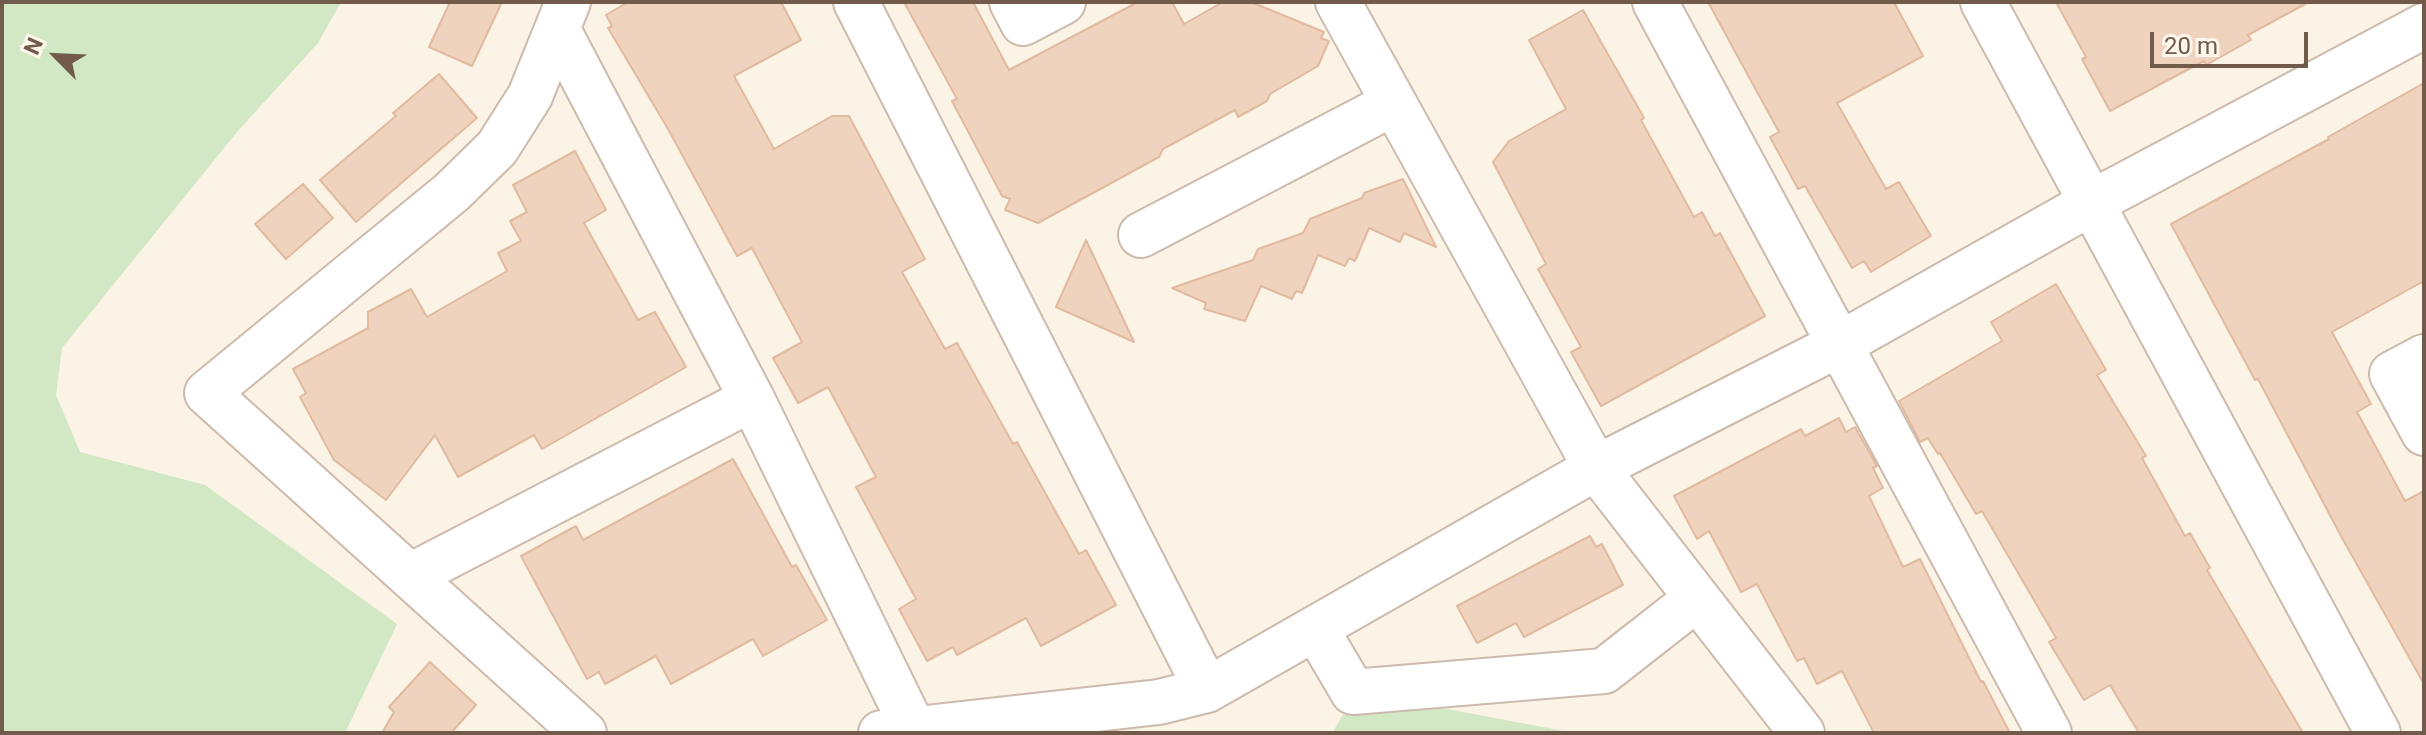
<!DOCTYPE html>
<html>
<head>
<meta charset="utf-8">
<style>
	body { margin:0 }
	#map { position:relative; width:2426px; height:735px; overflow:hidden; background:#fbf3e5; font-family:Roboto,sans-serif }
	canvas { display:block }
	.frame { position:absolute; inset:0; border:4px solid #735b4c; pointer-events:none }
	.north { position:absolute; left:16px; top:16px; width:80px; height:80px; -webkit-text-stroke:6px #fef7eb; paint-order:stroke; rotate:294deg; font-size:22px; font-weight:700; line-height:32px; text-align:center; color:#735b4c }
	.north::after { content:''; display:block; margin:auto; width:28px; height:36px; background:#735b4c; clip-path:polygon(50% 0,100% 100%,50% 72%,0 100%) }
	.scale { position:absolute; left:2150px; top:32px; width:158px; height:36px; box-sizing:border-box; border:4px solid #735b4c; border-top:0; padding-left:10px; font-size:24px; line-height:28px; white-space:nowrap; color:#735b4c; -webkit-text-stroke:6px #fef7eb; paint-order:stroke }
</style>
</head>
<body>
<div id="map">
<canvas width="2426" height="735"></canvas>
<div class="frame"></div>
<div class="north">N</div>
<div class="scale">20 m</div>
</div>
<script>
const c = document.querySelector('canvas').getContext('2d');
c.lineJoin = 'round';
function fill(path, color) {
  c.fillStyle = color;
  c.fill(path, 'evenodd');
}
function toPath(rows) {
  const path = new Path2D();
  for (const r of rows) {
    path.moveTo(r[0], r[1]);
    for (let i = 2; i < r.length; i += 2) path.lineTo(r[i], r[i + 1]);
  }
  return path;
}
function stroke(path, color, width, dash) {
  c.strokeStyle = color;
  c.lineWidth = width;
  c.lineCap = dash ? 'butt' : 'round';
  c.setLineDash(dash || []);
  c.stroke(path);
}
fill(toPath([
	[2,2,341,2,318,43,237,132,62,348,56,395,80,452,205,485,397,624,345,733,2,733],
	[1357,692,1564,731,1564,733,1332,733]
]), '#d2e8c4');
const building = toPath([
	[450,2,502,2,472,66,429,47,450,2],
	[628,2,781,2,801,40,734,76,774,149,832,116,849,116,925,259,902,272,945,349,957,343,1013,444,1017,442,1079,554,1086,550,1116,605,1041,646,1026,618,957,655,953,647,927,661,899,609,916,599,856,487,876,477,828,387,798,403,773,358,802,342,752,248,737,256,668,129,608,28,612,26,606,15,628,2],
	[904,2,973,2,1009,70,1138,2,1172,2,1184,24,1223,2,1251,2,1324,32,1321,38,1329,41,1318,66,1270,94,1267,101,1238,117,1235,110,1163,149,1159,157,1038,223,1005,210,1010,199,1002,196,952,101,957,99,904,2],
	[1708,2,1894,2,1923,56,1837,103,1886,189,1899,182,1931,236,1871,272,1864,261,1852,268,1805,186,1798,189,1770,137,1779,132,1708,2],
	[2056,2,2309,2,2248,35,2251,40,2206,65,2204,61,2110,111,2082,59,2086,57,2056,2],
	[1583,10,1644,118,1641,120,1694,217,1702,212,1715,236,1720,233,1765,316,1601,406,1571,352,1581,347,1538,269,1546,264,1493,162,1509,141,1566,109,1529,40,1583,10],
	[439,74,477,118,356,222,320,180,396,116,393,113,439,74],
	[2424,83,2424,281,2332,332,2371,404,2357,412,2405,501,2424,491,2424,684,2341,536,2258,379,2255,380,2171,224,2329,139,2328,137,2424,83],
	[575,151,606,210,584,223,638,320,655,312,686,367,542,449,534,435,458,477,435,435,386,500,334,460,300,397,306,393,293,369,368,328,368,312,411,289,427,317,507,271,498,253,521,241,510,221,527,212,513,185,575,151],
	[1403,179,1436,247,1404,233,1400,242,1369,228,1355,261,1349,258,1345,266,1318,255,1302,293,1296,291,1292,299,1261,286,1245,321,1204,309,1206,303,1172,288,1253,260,1258,249,1303,233,1310,219,1362,198,1364,193,1403,179],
	[303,184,333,218,286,259,255,224,303,184],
	[1086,240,1134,342,1056,307,1086,240],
	[2056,284,2106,370,2097,375,2146,456,2142,458,2185,536,2190,533,2210,568,2207,570,2303,733,2139,733,2110,685,2084,700,2049,642,2056,638,1982,511,1976,514,1940,453,1938,454,1928,438,1920,442,1899,401,2002,341,1991,322,2056,284],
	[1839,418,1846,432,1855,427,1877,466,1873,468,1883,488,1869,496,1903,567,1920,559,1981,682,1983,681,2010,733,1874,733,1842,671,1817,684,1804,658,1797,661,1757,584,1741,592,1709,531,1697,539,1674,496,1801,429,1805,436,1839,418],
	[733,459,792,567,796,565,827,620,763,656,753,639,671,684,656,656,605,684,599,672,587,679,521,556,576,526,583,540,733,459],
	[1590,536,1596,547,1602,544,1623,585,1524,637,1516,623,1477,643,1457,606,1590,536],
	[430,662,476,705,451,733,382,733,394,712,389,707,430,662]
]);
fill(building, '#efd3be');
stroke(building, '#e1baa0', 2);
const minor = toPath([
	[568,2,530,96,497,148,452,192,207,393,584,733],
	[856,2,1207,690],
	[1012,2,1023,23,1063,2],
	[1338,2,1596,468,1802,733],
	[1655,2,2049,733],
	[1983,2,2378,733],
	[558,30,752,399,914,730],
	[1141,235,1392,104],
	[2424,357,2392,374,2424,433],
	[410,576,752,399],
	[1316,629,1353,692,1604,671,1696,599],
	[881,733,1159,702,1207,690,1596,468,1840,344,2091,203,2424,26]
]);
stroke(minor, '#ccbbac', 48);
stroke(minor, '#fff', 44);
</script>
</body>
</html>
